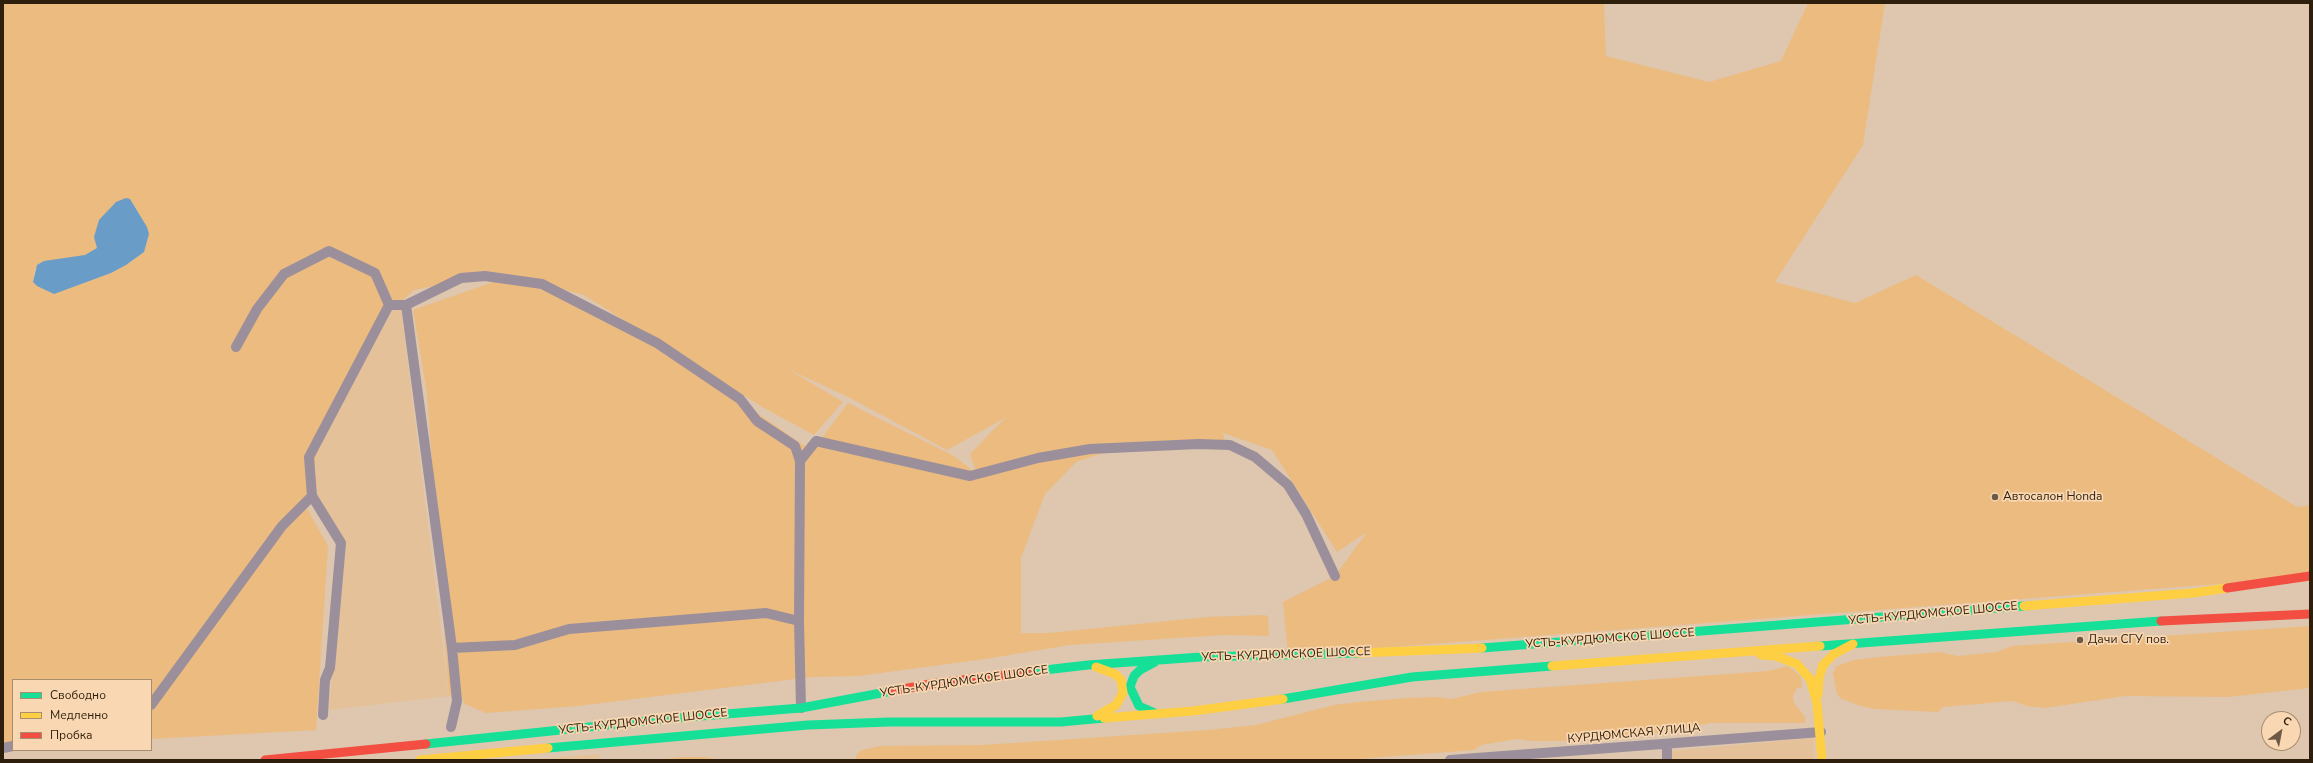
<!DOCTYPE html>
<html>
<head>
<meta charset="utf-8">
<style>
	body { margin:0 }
	#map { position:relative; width:2313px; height:763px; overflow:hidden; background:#dec7ae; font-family:"Nunito Sans",sans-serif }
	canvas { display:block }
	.frame { position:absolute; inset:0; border:4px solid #2e1f0c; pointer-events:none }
	.legend { position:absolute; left:12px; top:679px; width:140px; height:72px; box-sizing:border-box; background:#f9d7b2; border:1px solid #a88d70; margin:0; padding:5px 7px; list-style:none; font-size:12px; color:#2e1f0c }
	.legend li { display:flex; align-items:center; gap:8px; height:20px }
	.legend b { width:20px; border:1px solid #a88d70 }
	.north { position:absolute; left:2261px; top:711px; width:40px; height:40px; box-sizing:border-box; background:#f9d7b2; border:1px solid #a88d70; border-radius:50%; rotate:32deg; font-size:11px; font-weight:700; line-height:16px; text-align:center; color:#2e1f0c }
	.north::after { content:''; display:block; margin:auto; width:14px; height:18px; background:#6c5a45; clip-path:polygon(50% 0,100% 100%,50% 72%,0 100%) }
</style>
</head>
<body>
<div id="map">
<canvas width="2313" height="763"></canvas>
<div class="frame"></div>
<ul class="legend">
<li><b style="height:5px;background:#16e098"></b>Свободно</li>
<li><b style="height:5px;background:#ffcf43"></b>Медленно</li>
<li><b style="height:5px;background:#f24e42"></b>Пробка</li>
</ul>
<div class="north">С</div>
</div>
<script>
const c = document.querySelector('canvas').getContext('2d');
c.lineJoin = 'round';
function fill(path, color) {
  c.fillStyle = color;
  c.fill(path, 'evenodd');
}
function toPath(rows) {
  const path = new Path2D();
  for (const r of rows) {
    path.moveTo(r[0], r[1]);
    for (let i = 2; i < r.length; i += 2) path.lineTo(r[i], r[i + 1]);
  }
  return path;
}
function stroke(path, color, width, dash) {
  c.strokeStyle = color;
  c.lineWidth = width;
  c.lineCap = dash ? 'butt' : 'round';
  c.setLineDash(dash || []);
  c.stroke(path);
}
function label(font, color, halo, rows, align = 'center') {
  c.font = font + ' "Nunito Sans",sans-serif';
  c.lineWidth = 3.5;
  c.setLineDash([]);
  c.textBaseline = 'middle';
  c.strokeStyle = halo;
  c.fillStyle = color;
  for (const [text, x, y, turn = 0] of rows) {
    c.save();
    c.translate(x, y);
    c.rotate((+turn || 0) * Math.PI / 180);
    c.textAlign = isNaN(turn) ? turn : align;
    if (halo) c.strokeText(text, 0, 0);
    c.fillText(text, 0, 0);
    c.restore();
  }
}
fill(toPath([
	[390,308,401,309,449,696,329,710,344,541,314,496,313,455],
	[1813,738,1814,760,1671,760,1671,751],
	[599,754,600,760,528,760]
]), '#e5c199');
fill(toPath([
	[3,3,1604,3,1606,56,1709,82,1781,61,1808,3,1885,3,1863,145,1775,282,1855,303,1916,275,2297,507,2310,505,2310,577,1288,655,1283,602,1335,576,1367,532,1337,552,1272,450,1223,433,1226,446,1114,449,1076,462,1045,494,1021,558,1021,633,1049,633,1207,617,1264,615,1268,616,1269,636,1224,635,1070,645,985,659,859,676,812,677,578,706,486,713,465,704,458,690,449,696,427,393,413,310,502,279,581,300,760,415,812,451,848,403,954,456,977,474,970,454,1005,418,947,450,850,398,788,369,843,402,814,435,764,408,584,295,500,273,414,290,374,325,323,422,306,507,328,546,316,730,151,739,151,680,13,680,13,746,3,746],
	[132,202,143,220,149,234,144,252,126,265,111,273,54,294,33,282,35,269,54,260,79,257,92,252,98,248,94,237],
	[2310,626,2310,688,2228,697,2125,696,2045,708,2027,706,2012,701,1943,707,1938,712,1875,709,1860,706,1840,698,1837,694,1833,673,1837,666,1854,660,1879,657,1940,652,1957,656,1997,652,2012,646],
	[1788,666,1801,677,1802,687,1797,688,1793,696,1794,703,1805,717,1805,723,1711,723,1639,736,1600,737,1586,734,1579,736,1576,741,1530,741,1517,739,1481,745,1474,750,1346,760,855,760,857,754,862,750,881,746,983,745,1208,730,1256,725,1334,705,1359,702,1407,698,1437,697,1451,699,1481,692,1768,671],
	[680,757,705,757,720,760,658,760]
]), '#ecbb80');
fill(toPath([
	[126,198,130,199,147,227,149,234,144,252,126,265,111,273,54,294,37,286,33,282,37,265,44,261,85,255,97,248,94,237,99,220,116,202]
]), '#699cc7');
stroke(toPath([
	[389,305,406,305,461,278,485,276,542,284,657,343,740,399,757,421,795,446,800,461,799,621,801,708],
	[406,305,452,648,457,701,451,727],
	[800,461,816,441,970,476,1038,458,1090,449,1198,444,1230,445,1255,457,1288,485,1306,514,1335,576],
	[312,496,341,543,330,668,325,680,323,715],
	[452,648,515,645,569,629,766,613,799,621],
	[151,705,282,526,312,496,309,457,389,305,375,273,329,251,284,274,257,309,236,347],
	[1667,744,1667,760],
	[3,748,13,746],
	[1450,760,1821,732]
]), '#9b8f9b', 10);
stroke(toPath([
	[1820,646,2161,621],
	[1482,648,2024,606],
	[1155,662,1140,670,1134,676,1130,687,1139,706,1155,713],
	[1027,672,1088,665,1201,657,1358,653],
	[1283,699,1412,677,1552,666],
	[426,744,676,718,801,708,892,691],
	[548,748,808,725,889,722,1061,722,1104,718]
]), '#16e098', 9);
stroke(toPath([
	[2024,606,2193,593,2227,588],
	[1358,653,1482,648],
	[1761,655,1776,656,1797,664,1810,679,1817,703,1822,760],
	[1552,666,1820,646],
	[1096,667,1115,674,1121,680,1123,693,1116,705,1097,716],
	[1818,695,1819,678,1823,665,1834,654,1853,644],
	[1104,718,1193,711,1283,699],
	[420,760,548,748]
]), '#ffcf43', 9);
stroke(toPath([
	[2227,588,2310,576],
	[2161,621,2310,614],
	[892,691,930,684,1027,672],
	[265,760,426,744]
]), '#f24e42', 9);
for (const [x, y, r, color] of [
	[1995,497,4,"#6c5a45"],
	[2080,640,4,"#6c5a45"]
]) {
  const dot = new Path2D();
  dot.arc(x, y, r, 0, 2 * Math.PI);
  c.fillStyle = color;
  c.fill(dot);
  stroke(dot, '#f9d7b2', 1.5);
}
label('12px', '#2e1f0c', '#f9d7b2', [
	["Автосалон Honda",2003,497],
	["Дачи СГУ пов.",2088,640]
], 'left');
label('12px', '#2e1f0c', '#f9d7b2', [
	["УСТЬ-КУРДЮМСКОЕ ШОССЕ",1933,614,-5],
	["УСТЬ-КУРДЮМСКОЕ ШОССЕ",1610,639,-4],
	["УСТЬ-КУРДЮМСКОЕ ШОССЕ",1286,655,-2],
	["УСТЬ-КУРДЮМСКОЕ ШОССЕ",964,682,-8],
	["УСТЬ-КУРДЮМСКОЕ ШОССЕ",643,722,-6],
	["КУРДЮМСКАЯ УЛИЦА",1634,734,-5]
]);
</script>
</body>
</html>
